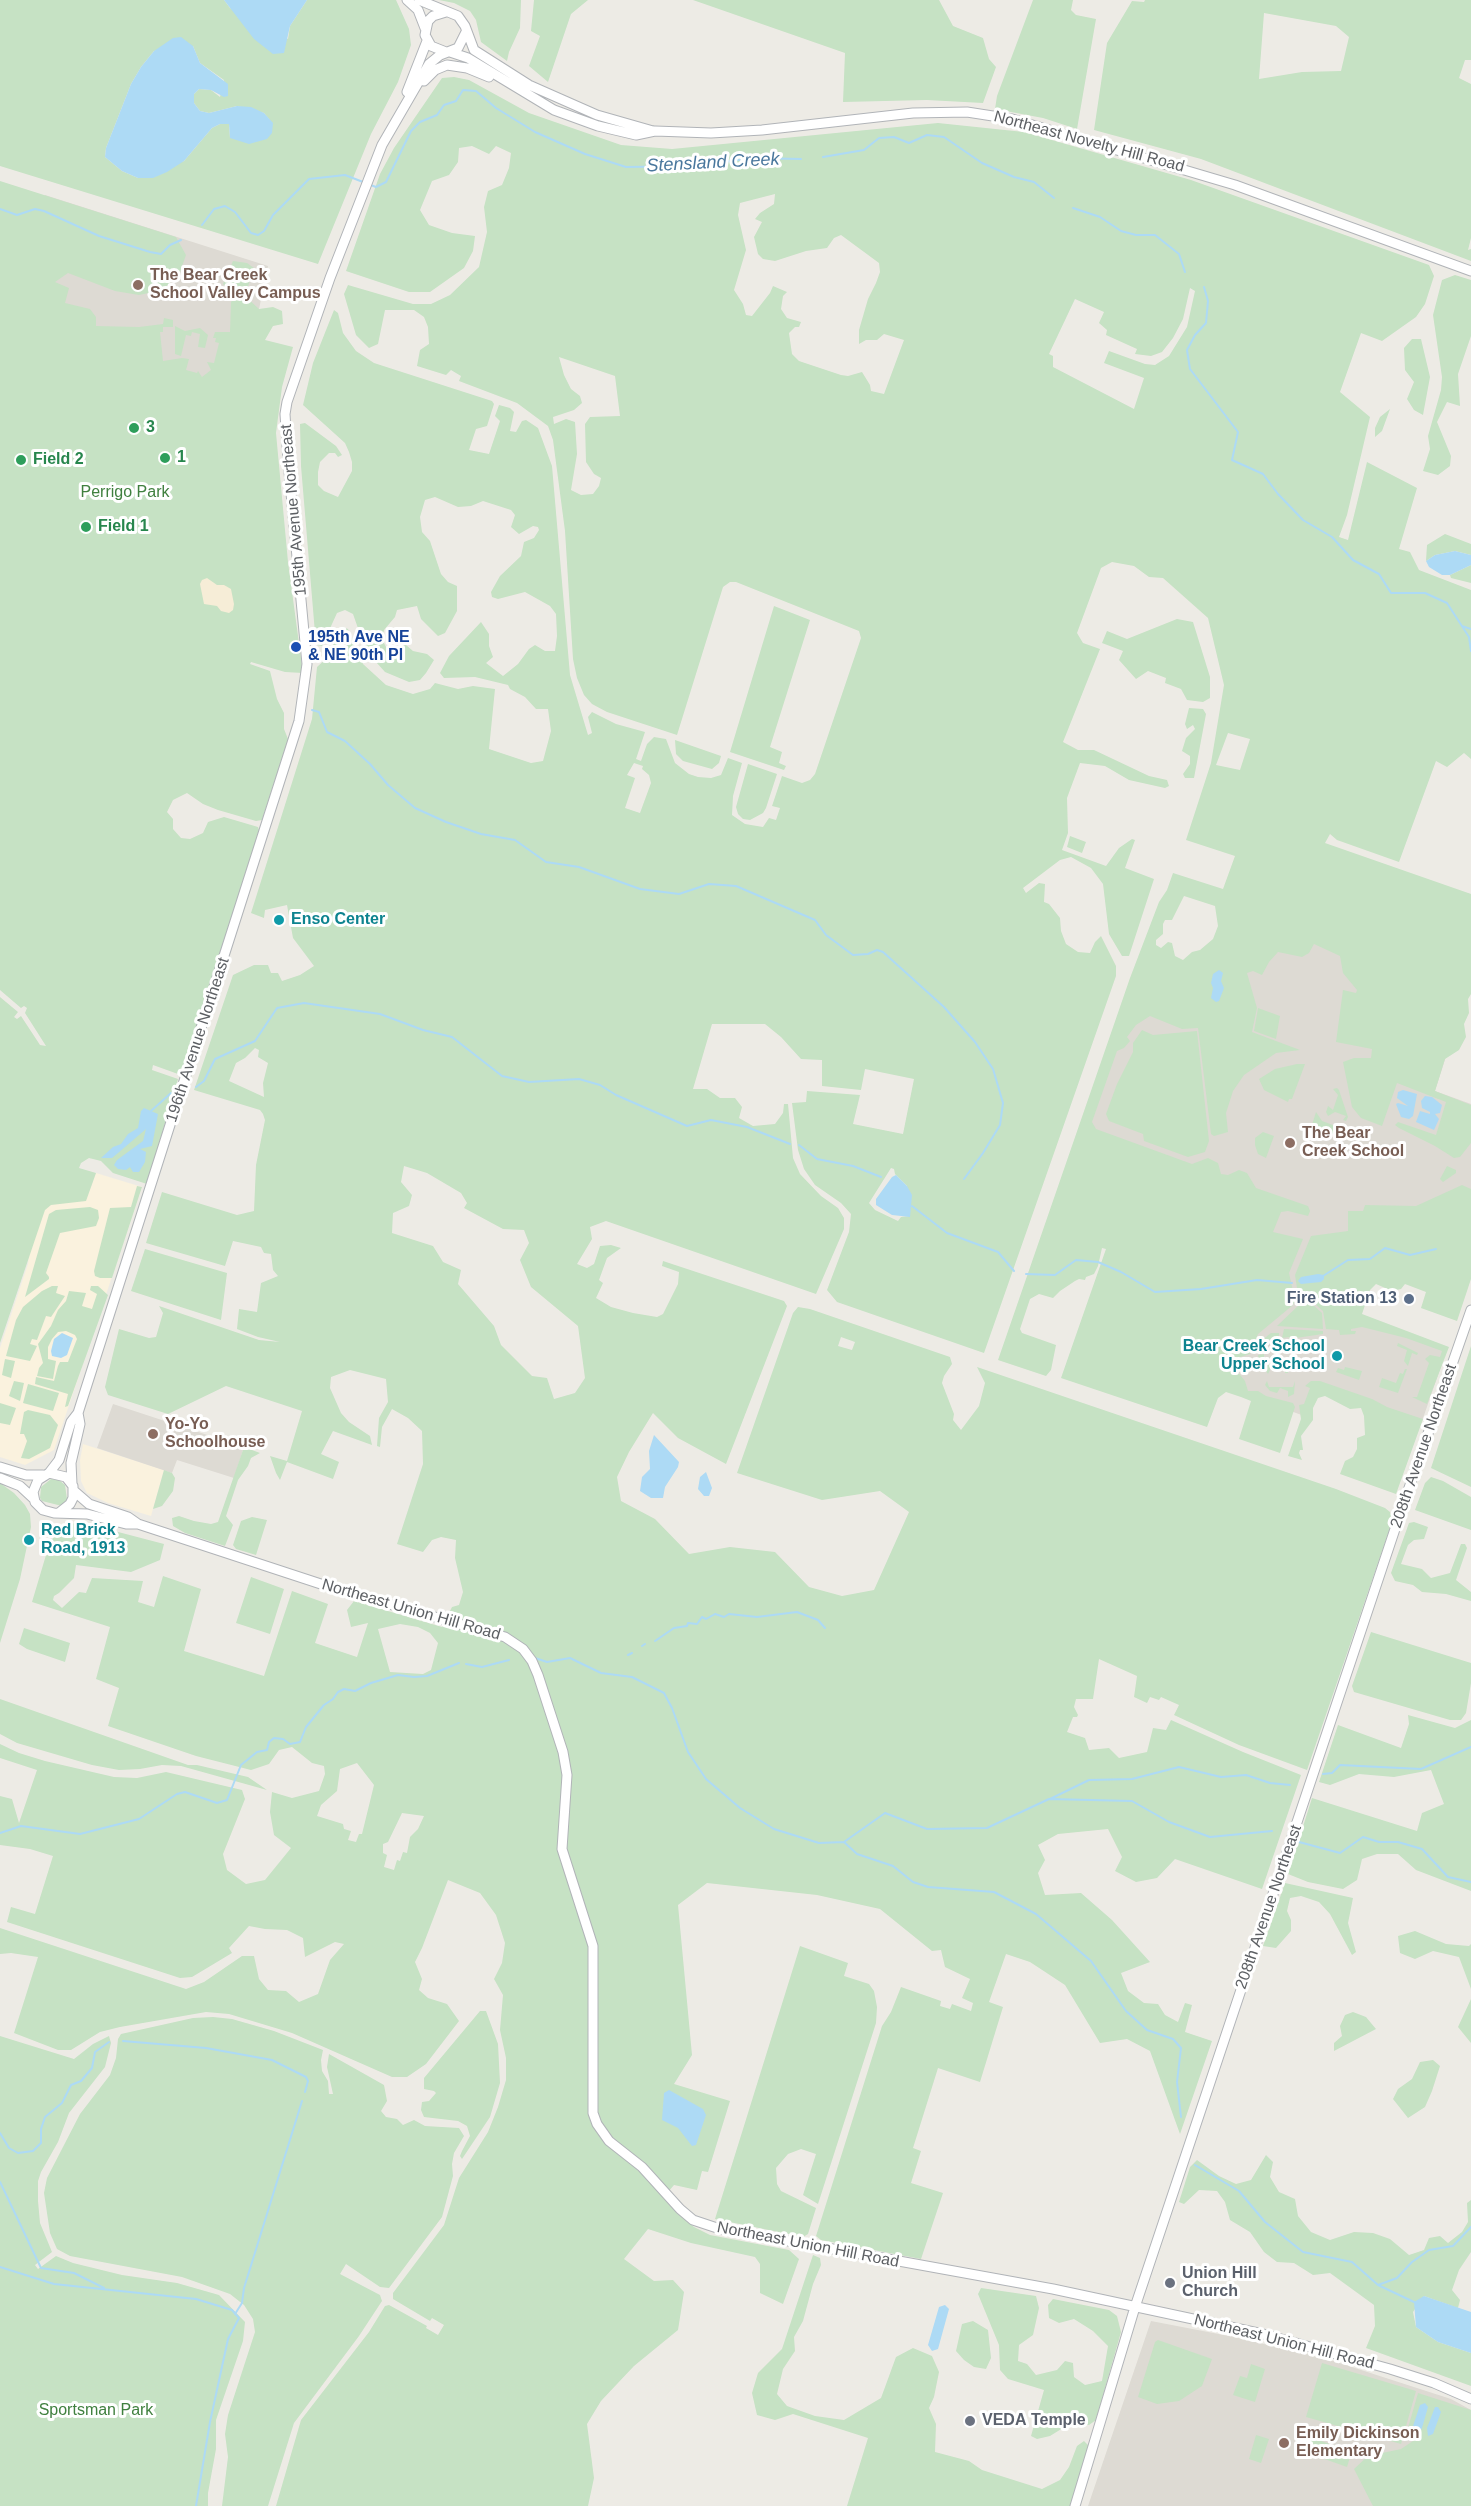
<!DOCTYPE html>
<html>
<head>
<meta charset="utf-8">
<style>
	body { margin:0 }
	canvas { display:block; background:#edebe5 }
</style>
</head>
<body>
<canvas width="1471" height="2506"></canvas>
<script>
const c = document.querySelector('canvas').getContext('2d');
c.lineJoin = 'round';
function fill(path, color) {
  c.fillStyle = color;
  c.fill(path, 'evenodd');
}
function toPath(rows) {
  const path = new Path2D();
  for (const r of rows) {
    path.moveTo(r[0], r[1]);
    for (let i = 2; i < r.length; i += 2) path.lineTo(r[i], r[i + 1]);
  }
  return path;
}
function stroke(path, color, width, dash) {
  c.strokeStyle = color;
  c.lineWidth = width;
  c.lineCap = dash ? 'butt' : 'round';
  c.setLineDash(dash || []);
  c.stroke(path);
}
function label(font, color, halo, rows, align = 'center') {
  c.font = font + ' Helvetica,sans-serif';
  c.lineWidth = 6;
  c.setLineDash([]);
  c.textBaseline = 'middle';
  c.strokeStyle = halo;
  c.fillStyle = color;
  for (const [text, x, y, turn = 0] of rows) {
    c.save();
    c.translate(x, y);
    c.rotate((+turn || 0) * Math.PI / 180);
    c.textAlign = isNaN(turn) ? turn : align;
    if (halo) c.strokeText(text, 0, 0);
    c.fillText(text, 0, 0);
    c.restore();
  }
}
fill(toPath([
	[96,1173,142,1187,54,1450,25,1465,0,1457,0,1348,28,1264,35,1198,89,1192],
	[83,1444,164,1470,151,1516,108,1503,87,1493,81,1481,80,1460]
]), '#faf2de');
fill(toPath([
	[45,195,268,266,253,338,220,394,0,323],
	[1279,869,1471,894,1471,978,1435,1091,1471,1104,1471,1274,1382,1243,1356,1317,1447,1349,1421,1424,1317,1388,1307,1417,1217,1384,1078,1132,1130,984,1225,1019],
	[113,1404,244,1447,234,1478,177,1460,172,1473,97,1448],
	[1151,2321,1234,2337,1324,2358,1451,2399,1471,2410,1471,2506,1088,2506]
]), '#dddad3');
fill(toPath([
	[0,0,224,0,230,8,288,39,290,26,307,0,396,0,409,29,411,45,398,82,371,134,318,264,0,166],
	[193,46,200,63,224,80,220,97,211,90,199,89,194,94,194,103,200,111,209,113,237,106,264,113,272,123,272,133,230,138,229,124,220,124,212,128,184,161,138,178,122,171,105,157,106,148,131,84,141,67,154,51],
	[439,0,521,0,520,28,509,52,507,61,481,42,476,20,470,11,454,3],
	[534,0,588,0,571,14,548,82,529,66,540,36,531,31],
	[693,0,939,0,953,26,983,38,989,59,996,67,983,103,927,100,843,102,845,53],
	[1033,0,1073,0,1071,10,1076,15,1096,19,1077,129,1043,118,995,109,997,96],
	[1145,0,1471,0,1471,60,1465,60,1459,78,1471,84,1471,238,1468,250,1471,249,1471,261,1201,159,1094,130,1107,43,1132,1,1144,2],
	[1264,13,1336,26,1349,37,1341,71,1302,72,1259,79],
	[454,77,469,80,529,113,621,145,672,149,938,123,1024,132,1191,180,1429,265,1434,276,1425,304,1416,317,1382,341,1361,333,1340,392,1370,417,1347,515,1339,537,1348,540,1367,462,1417,488,1399,549,1410,552,1419,570,1471,590,1471,759,1464,753,1447,767,1436,761,1399,862,1337,840,1330,834,1325,843,1471,894,1471,994,1468,999,1469,1013,1464,1024,1466,1037,1459,1050,1445,1059,1435,1091,1471,1105,1471,1143,1460,1157,1454,1158,1435,1146,1399,1128,1395,1125,1398,1122,1436,1135,1446,1102,1397,1083,1382,1126,1361,1118,1352,1107,1343,1062,1354,1058,1371,1058,1372,1049,1336,1042,1343,990,1356,993,1357,990,1343,973,1340,956,1314,944,1309,953,1302,957,1278,952,1269,962,1262,975,1253,971,1247,973,1257,1008,1252,1032,1300,1050,1276,1053,1244,1075,1233,1091,1226,1113,1228,1132,1214,1136,1211,1134,1198,1028,1182,1029,1150,1016,1136,1025,1127,1037,1130,1041,1124,1048,1117,1051,1092,1122,1096,1129,1192,1164,1208,1158,1218,1163,1221,1174,1228,1175,1239,1170,1247,1173,1256,1188,1308,1206,1310,1211,1308,1216,1288,1211,1281,1212,1273,1232,1303,1239,1289,1273,1295,1300,1293,1305,1258,1334,1250,1354,1237,1358,1238,1364,1249,1363,1252,1366,1242,1371,1237,1367,1236,1370,1245,1381,1248,1391,1258,1391,1266,1396,1293,1403,1295,1407,1280,1453,1239,1439,1251,1401,1241,1397,1226,1392,1218,1398,1207,1427,1061,1378,1106,1249,1102,1248,1098,1266,1094,1274,1086,1277,1085,1280,1079,1279,1075,1281,1060,1291,1053,1298,1039,1294,1030,1299,1020,1329,1022,1333,1056,1345,1051,1370,1046,1376,998,1360,1130,978,1159,902,1167,890,1173,873,1223,889,1235,856,1186,840,1211,763,1224,685,1208,618,1163,578,1149,577,1134,566,1112,562,1101,568,1077,633,1083,643,1100,649,1063,742,1078,750,1094,750,1149,776,1167,780,1169,786,1165,788,1129,780,1105,766,1080,763,1067,798,1068,833,1062,850,1106,866,1119,848,1132,839,1135,840,1125,868,1154,879,1129,956,1122,956,1109,934,1103,884,1091,868,1071,857,1060,860,1023,888,1026,893,1039,883,1045,884,1044,902,1049,904,1060,918,1061,931,1066,944,1078,952,1090,953,1095,942,1101,936,1116,966,1116,976,984,1353,837,1302,827,1290,849,1232,851,1214,841,1203,815,1185,804,1169,798,1150,792,1103,806,1102,807,1091,860,1095,853,1124,903,1134,914,1079,865,1069,861,1090,822,1086,822,1060,801,1059,781,1037,765,1024,712,1024,693,1089,707,1089,720,1098,735,1098,742,1107,739,1118,753,1126,775,1124,783,1113,784,1104,788,1104,793,1158,800,1174,821,1196,838,1208,844,1218,844,1229,816,1294,606,1221,590,1227,592,1239,577,1264,587,1268,594,1264,600,1246,611,1245,621,1248,607,1258,599,1280,603,1283,596,1298,611,1307,633,1313,657,1317,663,1314,678,1284,679,1272,662,1266,663,1261,784,1301,787,1306,726,1464,678,1438,653,1413,629,1452,617,1477,621,1501,655,1519,689,1554,730,1547,775,1552,809,1587,842,1596,874,1590,909,1512,880,1491,822,1500,737,1473,793,1313,798,1307,810,1309,950,1357,952,1364,944,1376,942,1383,954,1414,953,1420,961,1430,979,1406,985,1383,977,1367,1336,1489,1385,1508,1390,1512,1392,1522,1307,1770,1239,1745,1174,1715,1179,1705,1161,1697,1159,1700,1150,1697,1147,1703,1134,1697,1137,1676,1099,1659,1093,1699,1076,1699,1074,1707,1078,1715,1077,1717,1073,1717,1067,1732,1085,1738,1089,1750,1109,1748,1119,1758,1147,1752,1153,1728,1166,1730,1171,1720,1243,1752,1301,1775,1262,1889,1175,1859,1157,1878,1136,1882,1115,1871,1122,1857,1108,1829,1058,1834,1038,1845,1045,1860,1038,1873,1045,1895,1081,1893,1112,1920,1150,1962,1121,1973,1128,1991,1144,2003,1158,2004,1165,2015,1178,2022,1185,2003,1192,2005,1185,2032,1212,2041,1180,2134,1150,2051,1127,2039,1100,2043,1065,1985,1030,1962,1006,1954,989,2002,1003,2007,980,2082,938,2068,913,2148,921,2151,911,2183,943,2193,921,2259,821,2240,816,2236,882,2026,891,2012,901,1987,941,2001,940,2006,950,2009,952,2004,971,2011,973,2003,962,1998,970,1979,945,1967,941,1950,932,1951,880,1909,817,1895,707,1883,678,1905,692,2055,674,2084,730,2101,708,2172,702,2171,697,2190,674,2185,663,2198,694,2227,710,2235,789,2250,799,2259,783,2304,760,2293,760,2264,755,2257,691,2243,648,2229,624,2259,654,2281,673,2280,684,2292,678,2330,634,2366,601,2401,587,2424,594,2478,588,2506,276,2506,301,2420,369,2332,385,2306,389,2305,427,2326,426,2328,438,2335,444,2325,432,2318,430,2321,393,2299,393,2293,444,2225,459,2178,488,2132,498,2107,506,2080,506,2058,500,2030,503,1995,494,1979,502,1963,505,1943,496,1915,480,1893,448,1880,422,1948,415,1962,422,1979,419,1990,428,1998,447,2004,459,2021,426,2064,407,2077,392,2077,292,2033,229,2014,206,2012,120,2027,100,2032,71,2050,58,2050,14,2033,38,1957,11,1953,0,1954,0,1928,186,1989,204,1982,242,1956,254,1956,259,1979,268,1990,286,1991,299,2002,318,1994,330,1960,344,1944,335,1942,305,1957,303,1938,287,1930,265,1929,249,1926,229,1948,232,1953,192,1977,180,1978,7,1922,11,1907,35,1914,53,1856,30,1849,0,1845,0,1796,12,1799,19,1823,37,1770,0,1758,0,1744,19,1753,45,1761,114,1777,137,1778,166,1772,242,1790,245,1799,223,1854,227,1870,246,1884,265,1880,291,1848,274,1835,270,1812,272,1792,292,1798,319,1791,325,1774,324,1766,312,1763,292,1747,279,1750,269,1764,251,1770,196,1756,108,1726,119,1688,96,1679,110,1627,32,1602,49,1545,60,1526,80,1522,164,1544,160,1560,131,1572,76,1565,74,1578,59,1593,54,1596,53,1600,62,1608,79,1592,86,1593,92,1578,143,1581,138,1602,154,1607,163,1576,201,1589,184,1651,264,1676,292,1591,328,1604,315,1643,357,1657,368,1623,351,1627,347,1610,354,1601,442,1627,452,1607,459,1605,463,1592,455,1558,456,1540,441,1537,432,1540,423,1552,397,1544,423,1464,422,1431,408,1418,392,1409,382,1427,380,1447,377,1446,379,1418,388,1402,386,1379,350,1370,331,1377,330,1388,341,1413,349,1422,370,1436,372,1445,333,1431,321,1454,339,1462,333,1479,287,1462,280,1480,276,1473,270,1456,287,1461,302,1411,226,1386,168,1414,108,1395,105,1387,119,1329,149,1338,156,1337,163,1313,159,1306,259,1340,280,1342,258,1337,237,1329,239,1309,257,1312,261,1283,278,1276,273,1270,271,1254,264,1253,261,1247,233,1241,225,1266,146,1243,162,1192,237,1215,254,1211,256,1165,265,1120,263,1114,260,1110,194,1090,233,975,254,965,268,965,271,973,278,973,282,981,300,975,314,966,293,938,287,905,265,910,264,918,251,913,312,719,317,667,329,656,338,631,343,627,348,629,363,664,386,685,413,694,430,689,435,683,458,689,473,686,495,689,489,749,531,763,543,761,551,731,548,709,536,709,525,697,510,689,508,685,475,677,444,678,440,673,449,656,481,622,489,634,489,646,493,657,486,663,503,676,518,664,529,649,535,645,545,651,555,651,557,636,556,614,550,606,525,592,498,599,492,597,491,592,500,576,521,556,524,542,534,538,539,530,538,527,533,526,519,534,511,527,515,515,511,510,483,501,471,506,458,507,435,497,425,500,420,517,422,532,430,541,441,574,448,582,457,586,457,611,445,633,438,636,421,619,417,606,397,610,395,617,384,630,382,639,386,647,406,645,413,651,427,654,434,660,426,673,420,680,409,682,385,672,366,651,353,614,345,610,337,613,322,646,316,645,301,466,300,424,305,423,336,446,342,455,338,457,335,453,329,453,320,462,318,472,318,485,324,491,338,497,352,471,352,462,349,452,345,443,303,405,313,363,334,310,338,313,343,333,356,351,374,363,492,401,494,404,487,426,476,429,469,450,489,454,500,421,495,416,499,405,510,408,514,412,510,431,516,432,522,421,526,420,538,428,552,466,570,675,588,735,592,733,588,717,592,712,616,724,645,732,636,759,641,761,647,744,654,737,666,739,675,763,689,774,698,777,711,778,721,775,728,758,742,763,733,796,732,815,745,824,763,827,769,818,776,820,780,808,772,806,782,776,802,783,810,780,815,774,861,638,859,631,736,582,730,582,723,587,677,735,607,712,592,704,584,695,577,678,573,659,565,531,553,440,548,426,517,403,459,381,461,376,451,370,446,375,417,366,420,350,429,344,428,327,424,317,414,310,385,310,378,344,369,348,356,335,344,294,348,285,413,304,431,304,450,295,479,267,487,232,484,207,488,191,502,185,509,168,511,153,496,146,489,154,472,146,459,148,458,162,449,175,432,181,420,210,429,225,452,233,475,236,473,251,464,268,430,292,409,292,346,271,380,174,394,148,442,78],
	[775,194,774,204,760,213,755,219,762,222,754,237,758,254,763,259,775,261,806,251,827,248,834,238,841,235,879,263,880,272,876,283,868,299,859,330,859,344,866,340,877,340,884,334,904,340,884,394,871,391,870,385,862,372,848,376,841,375,799,361,792,354,789,333,795,327,799,327,801,322,787,318,781,309,783,296,787,292,773,286,770,293,752,316,746,315,743,304,734,290,746,250,738,215,740,203],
	[1190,288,1195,291,1187,327,1169,356,1155,365,1145,364,1109,351,1104,363,1144,378,1134,409,1053,367,1053,356,1049,354,1075,299,1104,312,1099,323,1107,330,1106,335,1137,349,1135,354,1151,356,1162,352,1173,338,1183,319],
	[559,357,615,376,620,416,590,417,585,424,586,462,594,474,601,478,599,486,593,494,581,495,571,490,577,454,575,422,566,419,554,424,553,417,574,410,582,403,580,396,571,389,564,375],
	[1228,733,1250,739,1240,770,1216,765],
	[634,763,643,766,642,769,649,775,651,783,640,813,625,808,635,778,627,775],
	[1184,896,1215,906,1218,926,1213,939,1200,950,1192,952,1183,960,1175,956,1172,943,1168,942,1161,948,1156,945,1156,940,1163,934,1163,924,1165,920,1172,920],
	[255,1048,259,1050,258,1057,268,1063,263,1083,264,1097,229,1081,236,1063,245,1058],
	[404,1166,427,1173,461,1193,467,1203,464,1208,503,1229,524,1230,529,1243,520,1260,531,1287,578,1326,585,1378,575,1393,554,1399,547,1378,532,1376,501,1345,494,1326,458,1284,461,1270,443,1262,433,1246,392,1233,393,1213,409,1206,412,1195,401,1182],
	[891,1168,894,1169,895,1174,907,1186,910,1216,901,1217,898,1221,875,1210,869,1203],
	[841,1337,855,1342,852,1350,838,1346],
	[400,1624,418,1627,430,1633,438,1643,431,1670,423,1674,390,1672,378,1629],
	[357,1763,374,1785,362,1834,359,1834,356,1842,348,1840,351,1831,344,1829,343,1824,317,1816,321,1805,337,1791,340,1769],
	[402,1813,424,1816,418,1829,410,1837,407,1853,403,1852,400,1861,397,1860,394,1870,384,1867,387,1855,383,1853,383,1844,388,1842],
	[0,181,176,237,186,255,180,272,163,290,139,295,115,291,68,273,55,282,69,288,65,303,90,309,96,317,96,326,139,327,163,324,164,318,173,320,173,327,163,327,163,332,160,332,163,361,182,358,189,359,186,370,197,373,198,371,202,377,211,370,207,362,214,363,219,343,215,342,216,338,213,338,215,332,230,332,231,302,236,296,234,289,226,287,223,284,233,261,247,263,254,268,245,296,259,309,273,307,282,311,283,324,273,326,265,340,293,347,282,387,276,433,288,562,303,673,285,672,251,662,250,664,270,671,277,699,284,713,284,729,288,739,262,820,256,821,218,810,203,804,187,793,173,800,167,812,173,819,173,829,181,838,190,839,203,833,208,822,224,817,258,827,259,830,182,1072,178,1074,153,1065,152,1070,178,1079,147,1184,113,1173,101,1161,89,1158,81,1163,79,1168,96,1173,86,1201,51,1205,45,1210,0,1343,0,997,18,1012,14,1017,17,1019,21,1016,40,1045,46,1046,25,1013,27,1008,24,1006,21,1008,0,990],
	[1455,275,1471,280,1471,336,1458,374,1460,406,1447,402,1437,422,1451,456,1450,466,1438,475,1423,471,1430,449,1428,436,1441,390,1442,377,1433,315,1442,280],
	[175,326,185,331,200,328,208,335,205,348,198,347,200,334,192,332,191,336,186,335,181,356,175,354],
	[1412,339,1421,339,1430,377,1423,415,1414,410,1407,399,1414,382,1405,370,1404,348],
	[1390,409,1382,431,1375,437,1375,428,1380,417],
	[1445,534,1471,544,1471,555,1455,551,1435,555,1426,561,1427,545],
	[1471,565,1471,583,1451,578,1450,575],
	[774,606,810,620,770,747,782,752,779,763,786,766,784,770,730,752],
	[1177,619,1193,622,1210,677,1210,698,1203,702,1187,700,1181,689,1165,683,1166,678,1148,671,1136,679,1119,660,1123,651,1102,643,1107,631,1127,639],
	[1189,708,1203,709,1206,714,1194,778,1185,778,1183,774,1190,764,1190,756,1182,751,1186,738,1195,729,1193,725,1187,729,1185,724],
	[675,740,721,756,719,763,712,769,683,761,676,754],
	[748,764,777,774,766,808,763,813,750,820,743,819,738,814,736,807],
	[1070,836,1086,842,1082,853,1067,847],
	[1258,1008,1280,1016,1276,1039,1254,1031],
	[1142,1030,1153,1035,1197,1031,1209,1141,1205,1152,1188,1157,1144,1141,1143,1134,1109,1121,1106,1114,1117,1084,1133,1052,1133,1043],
	[1297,1064,1305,1064,1292,1099,1289,1099,1288,1102,1264,1090,1259,1079,1275,1069],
	[1337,1088,1339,1090,1348,1117,1346,1121,1343,1120,1346,1116,1335,1112,1328,1116,1326,1112,1328,1106,1333,1110,1338,1095,1333,1089],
	[1316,1112,1322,1121,1344,1129,1360,1128,1358,1133,1350,1130,1348,1133,1344,1132,1342,1137,1319,1129,1318,1131,1311,1128],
	[1263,1132,1274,1136,1266,1158,1258,1154,1255,1145,1255,1138],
	[1447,1166,1456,1170,1456,1173,1443,1182,1440,1179],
	[1462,1185,1471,1189,1471,1279,1457,1321,1421,1308,1426,1292,1405,1284,1401,1289,1392,1291,1376,1284,1370,1290,1362,1314,1449,1347,1427,1404,1412,1397,1417,1397,1429,1363,1425,1359,1430,1355,1440,1357,1442,1351,1406,1338,1362,1327,1351,1329,1351,1331,1356,1331,1355,1334,1340,1335,1339,1330,1326,1329,1323,1311,1297,1288,1295,1275,1311,1236,1348,1231,1348,1211,1363,1211,1365,1205,1416,1206],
	[137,1186,142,1187,112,1278,100,1278,95,1276,94,1271,110,1208,131,1207],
	[90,1207,98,1210,99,1218,96,1226,60,1233,46,1273,49,1277,49,1279,25,1297,49,1214,56,1210],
	[145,1249,227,1273,221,1320,131,1291],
	[52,1286,58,1286,56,1293,65,1296,51,1317,46,1316,37,1340,32,1339,30,1344,37,1346,30,1361,6,1356,16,1320,23,1307,42,1291],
	[91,1286,98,1286,108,1295,68,1406,65,1407,68,1394,35,1384,36,1377,54,1381,58,1366,60,1362,68,1362,77,1339,75,1335,66,1331,58,1332,52,1339,48,1347,48,1359,56,1361,53,1379,37,1376,39,1368,43,1363,38,1344,51,1326,58,1310,66,1301,69,1291,86,1293,82,1306,92,1309,97,1294,90,1290],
	[1299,1292,1322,1313,1323,1329,1277,1326,1299,1305],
	[1284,1329,1323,1331,1323,1334,1289,1339,1289,1337,1282,1338],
	[1271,1333,1279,1333,1279,1339,1276,1340,1276,1342,1268,1343,1268,1347,1262,1348,1263,1353,1258,1353,1261,1341],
	[1398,1343,1418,1353,1417,1355,1412,1353,1408,1366,1404,1361,1407,1350,1397,1346],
	[1471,1346,1471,1487,1431,1468],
	[1264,1354,1264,1360,1269,1359,1270,1364,1320,1359,1319,1361,1326,1363,1324,1370,1314,1371,1311,1365,1300,1365,1299,1367,1288,1368,1288,1373,1285,1373,1285,1367,1271,1368,1268,1374,1259,1361,1258,1355],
	[5,1359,15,1361,11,1378,2,1375],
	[1345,1367,1362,1371,1359,1380,1336,1372,1338,1368,1344,1370],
	[1405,1369,1407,1369,1398,1393,1379,1387,1382,1378,1396,1383,1400,1373,1403,1374],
	[14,1381,24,1383,20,1401,9,1396],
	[1267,1381,1269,1387,1293,1387,1295,1381,1294,1394,1288,1397,1288,1391,1280,1388,1277,1393,1270,1391,1265,1385],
	[1311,1381,1320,1381,1372,1399,1387,1407,1423,1419,1396,1494,1340,1474,1345,1461,1353,1457,1357,1449,1357,1438,1365,1435,1364,1416,1361,1408,1350,1409,1325,1396,1318,1398,1313,1408,1313,1420,1301,1436,1303,1450,1300,1450,1299,1453,1302,1460,1288,1456,1301,1419,1299,1405,1304,1404,1310,1388,1305,1386],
	[28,1384,59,1393,53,1411,23,1403],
	[0,1403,16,1408,10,1425,0,1423],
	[28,1410,50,1415,58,1425,50,1448,29,1459,21,1458,27,1441,24,1434,20,1434,24,1412],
	[244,1447,260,1453,251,1458,248,1466,238,1480,226,1516,233,1525,225,1546,185,1533,173,1526,172,1518,179,1516,194,1521,211,1524,218,1522],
	[164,1470,172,1473,175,1478,173,1491,162,1506,153,1509],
	[1431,1477,1443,1481,1471,1497,1471,1530,1415,1510,1425,1483],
	[51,1479,59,1480,65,1485,67,1499,62,1506,42,1501,40,1498,41,1487],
	[0,1483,14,1493,25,1505,30,1514,31,1527,20,1579,0,1643],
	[252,1517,267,1520,256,1555,236,1549,233,1545,241,1521],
	[1414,1522,1428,1527,1424,1539,1414,1540,1408,1545,1401,1564,1422,1569,1431,1578,1450,1573,1461,1544,1465,1544,1467,1548,1456,1580,1471,1592,1471,1601,1446,1594,1422,1592,1413,1585,1395,1581,1391,1573,1409,1523],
	[251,1577,284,1589,270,1634,236,1623],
	[24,1628,70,1643,65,1662,27,1649,19,1644],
	[1371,1632,1471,1663,1471,1683,1466,1713,1461,1720,1450,1720,1354,1692,1352,1686],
	[0,1699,188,1765,197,1765,248,1777,267,1790,181,1766,162,1765,140,1769,119,1770,92,1765,17,1743,0,1734],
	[1408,1715,1455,1728,1471,1720,1471,1891,1416,1870,1398,1854,1377,1854,1362,1859,1357,1880,1343,1889,1308,1882,1288,1874,1312,1798,1417,1831,1422,1813,1444,1804,1431,1770,1394,1777,1359,1774,1330,1785,1319,1782,1338,1725,1401,1748,1409,1724],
	[1285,1883,1353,1898,1348,1923,1356,1952,1352,1955,1330,1914,1319,1902,1301,1896,1290,1898,1287,1911,1291,1920,1291,1931,1276,1948,1263,1946],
	[1415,1931,1446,1944,1469,1946,1471,1944,1471,1989,1459,1957,1433,1951,1415,1959,1400,1953,1398,1936],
	[800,1946,848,1963,844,1976,869,1984,874,1991,877,2007,876,2023,818,2204,803,2195,816,2154,801,2149,788,2154,776,2168,777,2184,781,2191,816,2208,808,2234,803,2237,715,2219],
	[1471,1999,1471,2043,1458,2027],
	[480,2011,486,2011,498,2044,500,2083,490,2117,462,2159,460,2156,462,2151,470,2136,467,2126,458,2121,424,2117,421,2110,422,2102,429,2101,436,2093,434,2091,424,2089,424,2078],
	[1353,2012,1366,2017,1376,2029,1334,2051,1334,2043,1342,2036,1340,2026,1345,2015],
	[213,2017,232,2019,274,2031,323,2050,321,2060,322,2071,328,2081,329,2094,333,2094,327,2067,329,2054,384,2085,387,2101,381,2111,386,2117,397,2119,403,2125,414,2120,425,2126,459,2128,464,2136,454,2153,452,2164,453,2176,442,2217,389,2288,380,2287,346,2264,340,2274,380,2295,382,2301,359,2336,294,2423,268,2506,222,2506,228,2457,225,2434,228,2415,255,2332,253,2319,244,2305,230,2294,182,2277,70,2256,57,2249,50,2233,44,2193,47,2178,80,2114,110,2075,116,2058,118,2039,121,2034,193,2018],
	[0,2036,74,2059,93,2044,109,2036,111,2043,105,2067,69,2113,58,2142,41,2172,38,2181,38,2201,40,2223,52,2252,35,2265,38,2269,56,2256,73,2263,122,2275,177,2283,219,2295,245,2322,243,2341,216,2420,216,2449,208,2493,208,2506,0,2506],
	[1433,2060,1440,2066,1432,2091,1425,2107,1408,2118,1393,2099,1398,2089,1412,2079,1420,2062],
	[1266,2155,1273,2162,1270,2177,1279,2192,1295,2199,1298,2216,1311,2232,1330,2240,1354,2232,1373,2233,1390,2239,1409,2255,1424,2250,1429,2238,1440,2236,1448,2243,1462,2232,1468,2222,1467,2203,1471,2200,1471,2252,1459,2270,1452,2290,1460,2300,1458,2308,1424,2296,1413,2312,1416,2327,1438,2342,1471,2353,1471,2386,1366,2348,1375,2326,1374,2305,1330,2273,1313,2275,1294,2263,1277,2262,1264,2252,1250,2232,1230,2220,1225,2202,1217,2191,1199,2190,1184,2204,1179,2202,1190,2167,1197,2160,1219,2176,1236,2184,1251,2180],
	[813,2255,820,2258,821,2265,813,2284,803,2321,794,2337,795,2351,783,2369,777,2394,787,2406,815,2416,844,2420,881,2398,896,2357,913,2348,932,2356,939,2372,934,2397,929,2408,936,2424,935,2452,969,2461,982,2470,1042,2489,1060,2480,1069,2467,1077,2446,1084,2441,1089,2446,1071,2506,847,2506,868,2438,793,2414,775,2420,757,2415,752,2393,758,2373,782,2349],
	[981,2288,1036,2296,1039,2308,1033,2335,1019,2345,1018,2361,1027,2364,1036,2375,1057,2370,1065,2361,1073,2363,1074,2377,1085,2385,1102,2381,1108,2346,1093,2331,1074,2319,1059,2323,1049,2318,1048,2305,1053,2299,1109,2310,1117,2316,1121,2332,1096,2420,1089,2425,1071,2423,1050,2436,1037,2439,1031,2436,1044,2390,1008,2379,1000,2370,999,2345,978,2294],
	[973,2321,988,2330,991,2358,986,2369,974,2367,964,2360,956,2351,962,2324],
	[1158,2340,1212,2359,1202,2386,1179,2401,1157,2404,1138,2397,1155,2342],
	[1322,2363,1416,2391,1401,2444,1306,2417],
	[1251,2364,1265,2369,1255,2402,1233,2395,1240,2376,1247,2378],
	[1418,2393,1471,2410,1471,2506,1373,2506,1354,2469,1368,2456,1401,2449,1416,2439,1406,2435],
	[1256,2435,1269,2439,1261,2463,1249,2459],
	[1307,2436,1344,2449,1344,2452,1351,2454,1347,2467,1302,2451]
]), '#c6e2c4');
fill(toPath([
	[207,578,217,585,224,585,231,589,234,604,233,610,229,613,221,611,217,606,204,604,200,584,202,580]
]), '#f6edd7');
fill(toPath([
	[224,0,307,0,290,26,284,53,273,54,254,39],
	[181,37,193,46,200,63,228,84,228,96,224,97,211,90,199,89,194,94,194,103,200,111,209,113,237,106,251,107,264,113,273,123,272,133,267,139,249,144,230,138,229,124,220,124,212,128,184,161,167,172,153,178,138,178,122,171,105,157,106,148,131,84,141,67,154,51,173,38],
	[1455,551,1471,555,1471,565,1450,575,1442,575,1429,567,1426,561,1435,555],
	[1219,970,1223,973,1221,981,1224,988,1219,1001,1216,1002,1211,998,1213,988,1211,983,1213,974],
	[1403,1090,1417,1094,1413,1116,1409,1119,1401,1117,1396,1104,1398,1103,1408,1106,1397,1098,1398,1092],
	[1425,1096,1432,1097,1442,1105,1440,1113,1435,1114,1439,1119,1434,1130,1416,1122,1420,1111,1430,1114,1430,1112,1422,1108,1421,1101],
	[144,1108,158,1114,152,1146,140,1149,146,1152,145,1162,139,1172,133,1172,130,1167,126,1170,118,1169,114,1165,117,1160,143,1141,146,1129,118,1153,112,1158,101,1158,113,1147,121,1144,128,1134,138,1128,141,1111],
	[896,1175,907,1186,912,1195,910,1217,892,1215,876,1205,876,1199,892,1177],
	[1318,1274,1324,1275,1324,1279,1321,1282,1301,1284,1298,1281,1301,1277],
	[62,1333,73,1338,67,1355,61,1358,52,1356,51,1351,54,1339],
	[654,1435,679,1462,678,1467,665,1487,663,1498,651,1498,640,1491,642,1477,650,1469,649,1451],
	[706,1472,712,1488,709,1496,704,1496,698,1489,700,1477],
	[669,2090,703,2109,706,2115,696,2145,692,2146,678,2128,662,2120,664,2093],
	[1424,2296,1471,2312,1471,2353,1438,2342,1416,2327,1414,2302],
	[945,2305,949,2309,938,2349,932,2351,928,2345,939,2307],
	[1425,2403,1428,2407,1422,2428,1420,2432,1414,2432,1413,2426,1420,2405],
	[1435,2407,1438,2407,1441,2412,1433,2434,1428,2436,1427,2428]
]), '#addaf5');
stroke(toPath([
	[823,157,864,150,879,138,894,137,909,143,927,135,944,137,982,163,1014,177,1034,182,1054,198],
	[368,184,376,187,386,182,411,131,420,122,437,115,444,105,456,101,463,90,476,91,496,108,535,132,585,154,626,167,698,166,751,158,801,159],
	[1073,208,1100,217,1121,231,1136,235,1155,235,1179,254,1185,272],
	[0,209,17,215,35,209,44,211,99,236,150,252,161,254,170,245,181,240],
	[202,225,214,209,225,206,235,212,251,233,258,235,264,231,273,215,309,179,345,175,363,182],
	[1204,287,1208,301,1206,323,1195,335,1187,350,1190,369,1238,432,1232,460,1263,474,1278,494,1303,520,1332,537,1353,560,1379,574,1391,593,1425,593,1447,603,1469,637,1471,651],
	[1462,626,1471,629],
	[312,710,319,712,327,732,345,741,370,764,388,785,415,808,446,822,481,834,515,840,546,862,579,867,640,889,679,894,709,884,736,886,815,920,826,935,853,955,868,954,877,950,883,952,944,1007,975,1042,993,1069,1003,1103,1000,1125,983,1153,964,1179],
	[196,1087,204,1081,215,1059,255,1041,277,1008,304,1003,380,1014,423,1030,452,1037,502,1076,529,1082,579,1079,600,1085,616,1095,687,1126,711,1120,747,1127,790,1144],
	[151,1111,171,1093],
	[799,1145,817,1159,853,1166,881,1177],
	[912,1206,947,1233,998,1252,1014,1271],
	[1026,1274,1055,1275,1076,1260,1098,1262,1121,1272,1155,1292,1201,1289,1257,1280,1292,1283],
	[1323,1276,1348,1260,1370,1259,1385,1248,1410,1255,1436,1249],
	[655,1641,674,1628,687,1626,688,1623,697,1624,702,1617,706,1619,715,1614,724,1617,729,1614,757,1617,797,1612,818,1620,825,1628],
	[642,1646,645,1644],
	[628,1655,632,1653],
	[535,1658,547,1662,570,1658,601,1673,632,1677,664,1693,672,1708,688,1752,706,1779,740,1808,774,1829,819,1843,844,1842,885,1813,927,1829,987,1828,1049,1799,1132,1801,1169,1822,1210,1837,1272,1831],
	[466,1664,482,1667,509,1660],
	[1323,1774,1332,1773,1340,1765,1421,1769,1471,1747],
	[1050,1799,1089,1780,1132,1779,1179,1767,1221,1777,1246,1775,1270,1783,1290,1785],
	[0,1833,21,1826,80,1834,139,1819,177,1794,185,1792,217,1803,227,1800,241,1765,257,1752,267,1750,269,1742,274,1738,283,1739,290,1744,300,1742,306,1727,324,1705,333,1699,338,1692,344,1689,355,1691,371,1683,398,1675,414,1677,427,1676,459,1663],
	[844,1842,857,1854,893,1866,913,1882,928,1887,994,1892,1036,1914,1091,1961,1126,2011,1147,2030,1173,2039,1181,2048,1177,2082,1181,2117],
	[1299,1842,1340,1853,1363,1837,1379,1842,1398,1842,1422,1849,1448,1877,1471,1882],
	[123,2041,206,2048,272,2060,306,2077,308,2081,305,2092],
	[0,2133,9,2148,18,2153,33,2151,41,2143,41,2129,45,2117,62,2103,71,2085,81,2081,92,2068,95,2052,109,2042],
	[1195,2165,1239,2191,1265,2222,1303,2252,1352,2262,1378,2285,1414,2302],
	[0,2182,41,2268,74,2273,104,2288],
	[0,2267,54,2284,196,2299,232,2310,239,2318,228,2339,210,2422,196,2506],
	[1378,2285,1397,2278,1412,2262,1429,2250,1453,2246,1471,2227],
	[235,2314,242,2303,244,2288,302,2101]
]), '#addaf5', 2);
const secondary = toPath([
	[407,0,418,10,425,28],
	[419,0,458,16,465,26,474,50,529,85,597,115,653,131],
	[446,12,433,16,428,21,425,35,431,46,446,52],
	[450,52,468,58,554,110,598,126,636,135,655,131,711,133,762,130,913,113,967,112,1012,119,1235,185,1471,271],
	[424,81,435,70,447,65,467,68,489,77],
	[407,92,427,41],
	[0,1467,26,1475,43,1475],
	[49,1473,59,1460,71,1422,78,1413,299,721,307,664,288,461,285,414,287,402,330,278,382,145,429,64,440,55,458,48,466,32],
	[0,1478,20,1486,34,1499],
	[72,1484,71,1463,80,1424,78,1413],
	[74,1491,89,1504,128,1517,138,1524,333,1588,505,1637,523,1649,532,1661,538,1675,563,1752,567,1775,562,1849,593,1946,593,2113,597,2124,609,2141,642,2167,680,2209,693,2220,717,2228,1053,2289,1263,2334,1390,2369,1434,2383,1471,2399],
	[60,1512,70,1504,73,1498,73,1486,66,1477,49,1473,38,1480,33,1492,35,1502,43,1510,54,1513,87,1514,126,1524,138,1524],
	[1075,2506,1135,2307,1402,1508,1471,1310]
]);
stroke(secondary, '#b1b4b8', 11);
stroke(secondary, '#fff', 9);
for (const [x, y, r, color] of [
	[138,285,6,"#8d6e63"],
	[134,428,6,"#2e9e5b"],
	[165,458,6,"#2e9e5b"],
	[21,460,6,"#2e9e5b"],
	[86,527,6,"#2e9e5b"],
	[296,647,6,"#1a4fb4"],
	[279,920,6,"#0f9aa8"],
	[1290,1143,6,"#8d6e63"],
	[1409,1299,6,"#5c6f8a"],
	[1337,1356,6,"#0f9aa8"],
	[153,1434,6,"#8d6e63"],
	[29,1540,6,"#0f9aa8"],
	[1170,2283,6,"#6b7280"],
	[970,2421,6,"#6b7280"],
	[1284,2443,6,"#8d6e63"]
]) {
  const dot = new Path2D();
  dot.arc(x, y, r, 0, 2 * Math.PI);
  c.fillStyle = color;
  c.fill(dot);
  stroke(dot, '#fff', 2);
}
label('16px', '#5d6064', '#fff', [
	["Northeast Novelty Hill Road",1089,142,15],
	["195th Avenue Northeast",294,510,-95],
	["196th Avenue Northeast",198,1040,-72],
	["208th Avenue Northeast",1424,1446,-71],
	["Northeast Union Hill Road",411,1610,16],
	["208th Avenue Northeast",1269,1907,-71],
	["Northeast Union Hill Road",808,2245,11],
	["Northeast Union Hill Road",1284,2342,14]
]);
label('bold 16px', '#785e54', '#fff', [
	["The Bear Creek",150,276],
	["School Valley Campus",150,294],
	["The Bear",1302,1134],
	["Creek School",1302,1152],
	["Yo-Yo",165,1425],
	["Schoolhouse",165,1443],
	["Emily Dickinson",1296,2434],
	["Elementary",1296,2452]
], 'left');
label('bold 16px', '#27864d', '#fff', [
	["3",146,428],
	["1",177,458],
	["Field 2",33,460],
	["Field 1",98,527]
], 'left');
label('16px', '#40803f', '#fff', [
	["Perrigo Park",125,493],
	["Sportsman Park",96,2411]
]);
label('bold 16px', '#164399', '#fff', [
	["195th Ave NE",308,638],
	["& NE 90th Pl",308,656]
], 'left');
label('bold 16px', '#0d838f', '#fff', [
	["Enso Center",291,920],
	["Bear Creek School",1325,1347,"right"],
	["Upper School",1325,1365,"right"],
	["Red Brick",41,1531],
	["Road, 1913",41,1549]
], 'left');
label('bold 16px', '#4e5e75', '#fff', [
	["Fire Station 13",1397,1299]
], 'right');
label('bold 16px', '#5b616d', '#fff', [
	["Union Hill",1182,2274],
	["Church",1182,2292],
	["VEDA Temple",982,2421]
], 'left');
label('italic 18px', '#49779d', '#fff', [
	["Stensland Creek",713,163,-3]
]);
</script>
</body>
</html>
